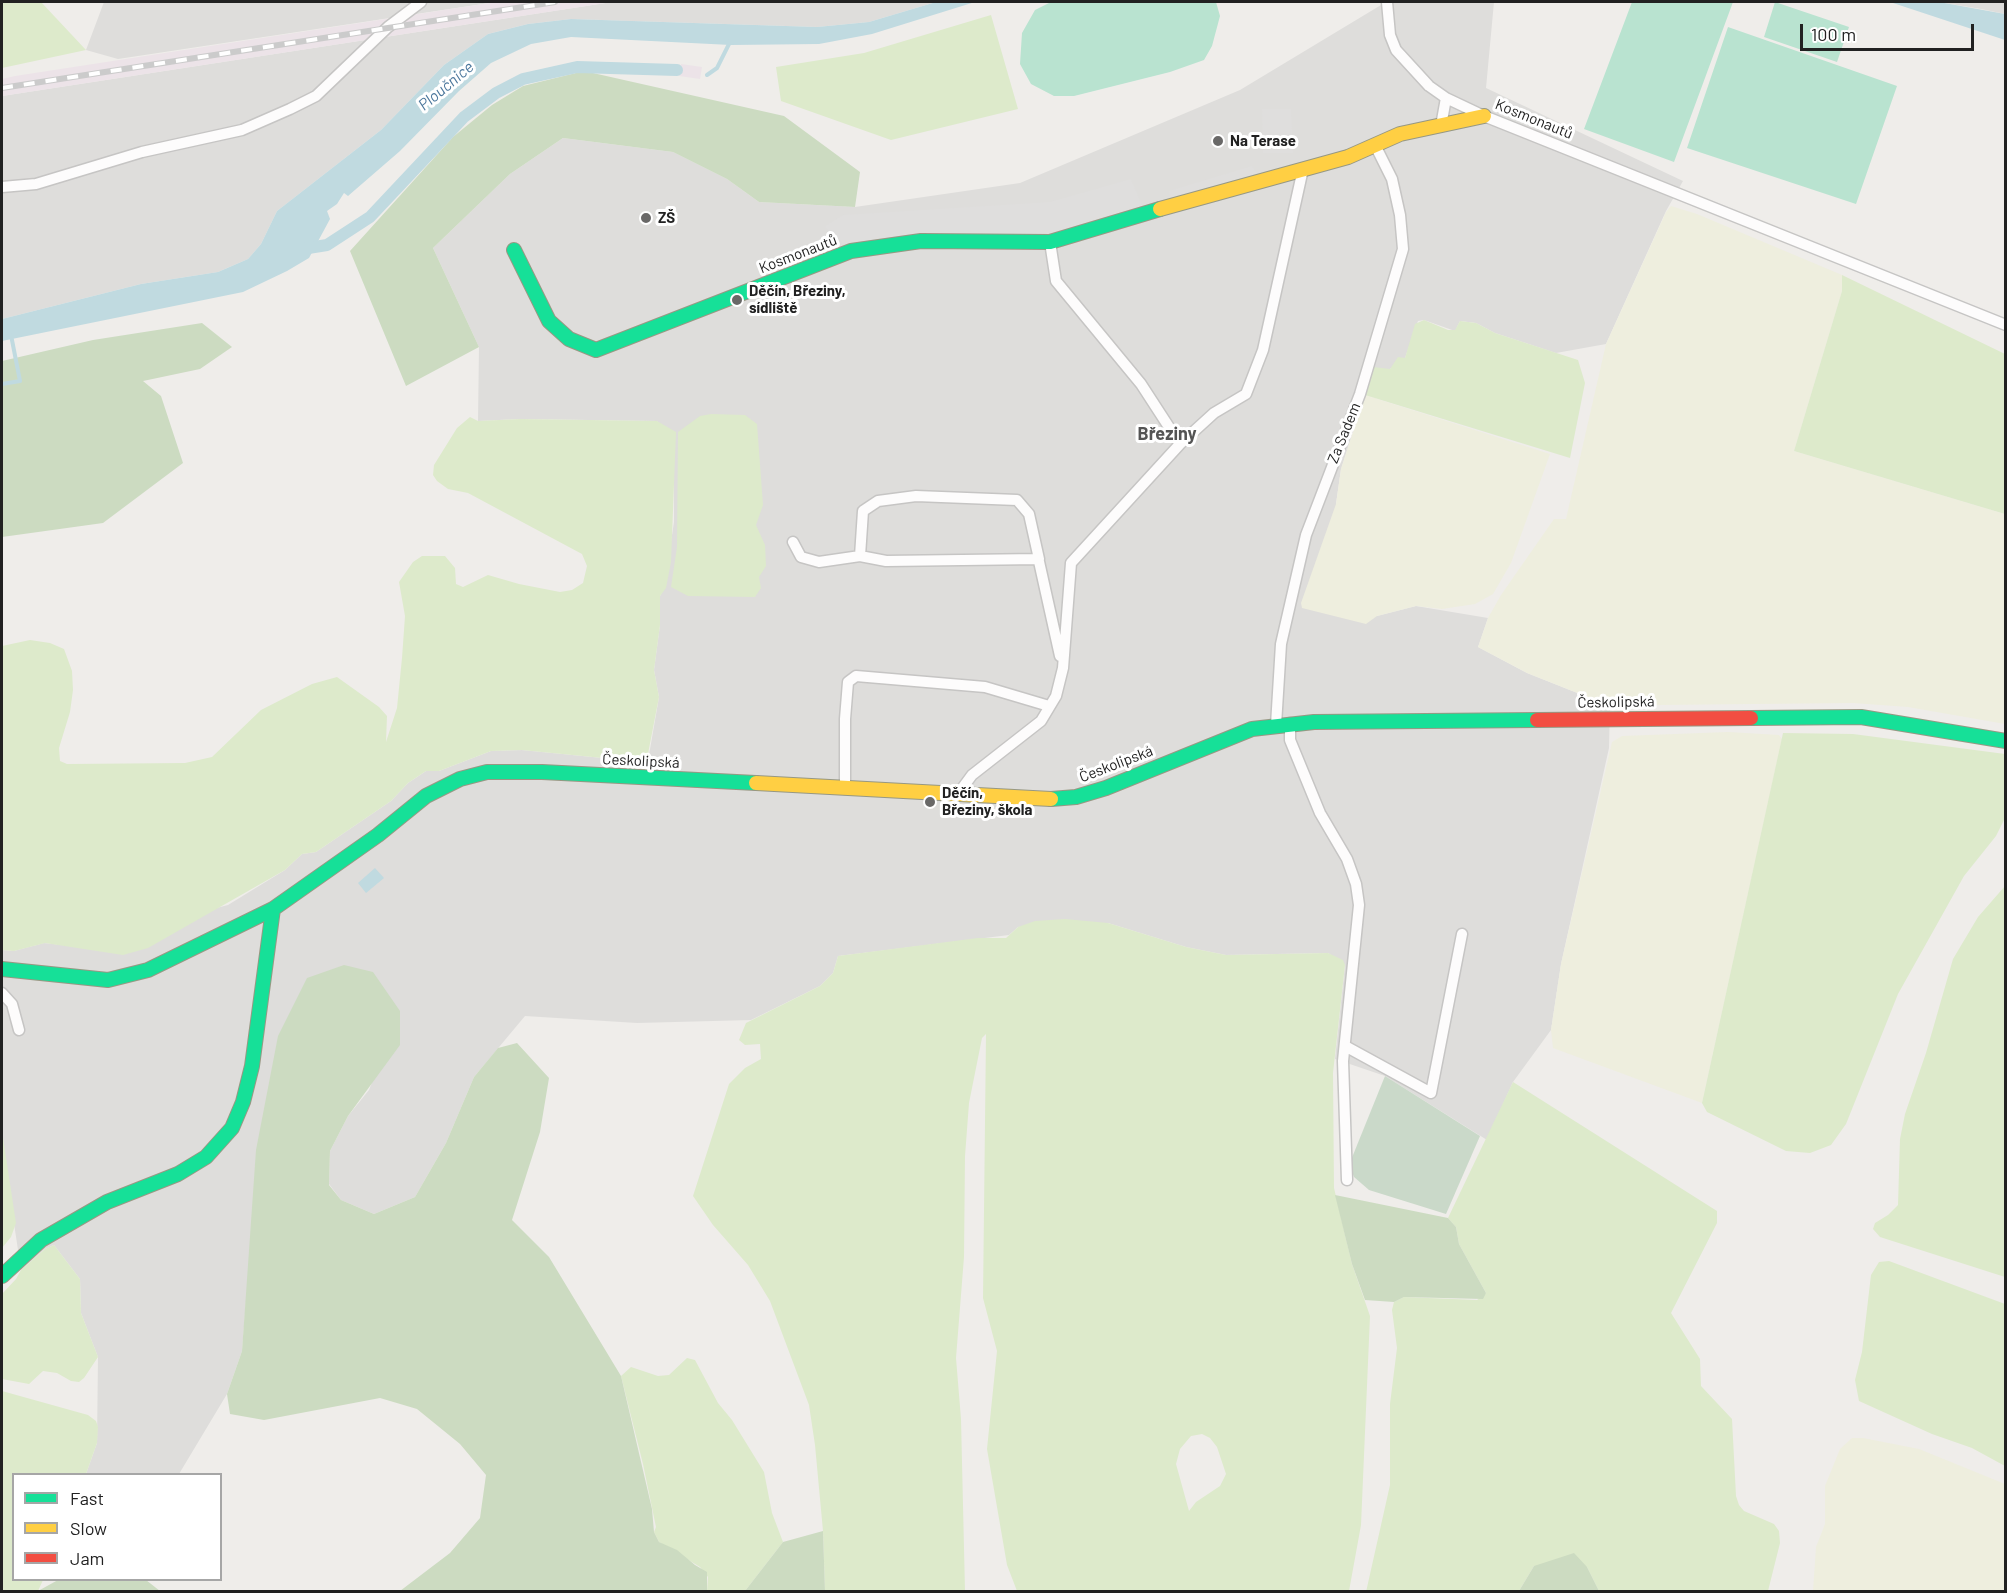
<!DOCTYPE html>
<html>
<head>
<meta charset="utf-8">
<style>
	body { margin:0 }
	#map { position:relative; width:2007px; height:1593px; overflow:hidden; background:#efedea; font-family:Barlow,sans-serif }
	canvas { display:block }
	.frame { position:absolute; inset:0; border:3px solid #212121; pointer-events:none }
	.legend { position:absolute; left:12px; top:1473px; width:210px; height:108px; box-sizing:border-box; background:#fff; border:2px solid #a6a6a6; margin:0; padding:8px 10px; list-style:none; font-size:18px; color:#212121 }
	.legend li { display:flex; align-items:center; gap:12px; height:30px }
	.legend b { width:30px; border:2px solid #a6a6a6 }
	.scale { position:absolute; left:1800px; top:24px; width:174px; height:27px; box-sizing:border-box; border:3px solid #212121; border-top:0; padding-left:8px; font-size:18px; line-height:21px; white-space:nowrap; color:#212121; -webkit-text-stroke:4px #fff; paint-order:stroke }
</style>
</head>
<body>
<div id="map">
<canvas width="2007" height="1593"></canvas>
<div class="frame"></div>
<ul class="legend">
<li><b style="height:8px;background:#16e098"></b>Fast</li>
<li><b style="height:8px;background:#ffcf43"></b>Slow</li>
<li><b style="height:8px;background:#f24e42"></b>Jam</li>
</ul>
<div class="scale">100 m</div>
</div>
<script>
const c = document.querySelector('canvas').getContext('2d');
c.lineJoin = 'round';
function fill(path, color) {
  c.fillStyle = color;
  c.fill(path, 'evenodd');
}
function toPath(rows) {
  const path = new Path2D();
  for (const r of rows) {
    path.moveTo(r[0], r[1]);
    for (let i = 2; i < r.length; i += 2) path.lineTo(r[i], r[i + 1]);
  }
  return path;
}
function stroke(path, color, width, dash) {
  c.strokeStyle = color;
  c.lineWidth = width;
  c.lineCap = dash ? 'butt' : 'round';
  c.setLineDash(dash || []);
  c.stroke(path);
}
function label(font, color, halo, rows, align = 'center') {
  c.font = font + ' Barlow,sans-serif';
  c.lineWidth = 6;
  c.setLineDash([]);
  c.textBaseline = 'middle';
  c.strokeStyle = halo;
  c.fillStyle = color;
  for (const [text, x, y, turn = 0] of rows) {
    c.save();
    c.translate(x, y);
    c.rotate((+turn || 0) * Math.PI / 180);
    c.textAlign = isNaN(turn) ? turn : align;
    if (halo) c.strokeText(text, 0, 0);
    c.fillText(text, 0, 0);
    c.restore();
  }
}
fill(toPath([
	[104,2,496,2,118,59,86,50],
	[612,2,936,2,869,22,817,27,571,19,528,24,488,34,444,65,381,130,277,211,261,244,248,259,218,272,141,284,2,319,2,96],
	[1386,2,1494,2,1486,88,1683,181,1666,211,1606,344,1556,353,1495,333,1476,323,1460,321,1455,331,1424,320,1418,321,1405,358,1390,369,1380,369,1365,395,1341,469,1336,504,1377,616,1416,606,1488,618,1478,647,1527,673,1590,698,1610,702,1609,748,1561,964,1551,1030,1513,1082,1487,1140,1385,1076,1335,1059,1345,965,1328,953,1226,955,1186,947,1108,923,1018,927,1009,935,838,956,833,973,820,986,751,1020,637,1023,525,1016,474,1077,446,1143,415,1197,374,1214,341,1200,329,1184,330,1151,348,1116,369,1090,400,1011,247,1289,242,1351,227,1394,179,1474,86,1474,97,1443,98,1357,81,1313,80,1279,54,1245,45,1249,21,1270,3,1150,2,950,14,951,44,943,72,946,228,905,285,870,302,854,316,852,391,801,408,783,426,771,439,771,491,751,522,750,643,762,649,755,659,697,654,670,660,625,660,596,664,589,674,522,674,486,657,421,520,419,478,421,479,347,433,248,510,174,563,138,673,152,727,179,759,202,855,207,1020,183,1240,90],
	[1939,2,2005,2,2005,14,1981,9]
]), '#dedddb');
fill(toPath([
	[496,2,612,2,2,96,2,79,15,76],
	[681,64,702,67,700,79,679,76]
]), '#ece3e8');
fill(toPath([
	[1671,206,1697,214,1842,275,1842,291,1794,451,2005,514,2005,724,1908,707,1853,703,1655,705,1610,702,1590,698,1527,673,1478,647,1488,618,1501,595,1554,519,1566,519,1606,344,1666,212],
	[1365,395,1550,454,1511,563,1493,594,1475,604,1442,609,1416,606,1377,616,1366,624,1302,608,1301,603,1336,504,1341,469],
	[1728,732,1779,735,1782,739,1702,1103,1553,1048,1551,1030,1561,964,1612,742,1622,736],
	[1852,1438,1863,1438,1919,1449,2005,1484,2005,1591,1813,1591,1816,1547,1825,1524,1825,1486,1840,1449]
]), '#eeeede');
fill(toPath([
	[2,2,41,2,86,50,2,68],
	[991,15,1018,109,891,140,781,101,776,67,864,53],
	[1842,275,2005,354,2005,514,1794,451,1842,291],
	[1424,320,1448,330,1455,330,1460,321,1476,323,1495,333,1578,360,1585,383,1570,458,1365,395,1373,367,1390,369,1398,357,1405,358,1415,324],
	[711,414,745,415,757,424,763,505,756,525,765,545,766,566,759,577,761,588,755,597,688,596,671,587,677,547,678,432,700,416],
	[470,417,478,421,520,419,657,421,676,432,671,562,666,588,660,596,660,625,654,670,659,697,647,759,643,762,522,750,491,751,439,771,426,771,408,783,391,801,316,852,302,854,285,870,148,948,123,955,45,943,14,951,2,950,2,646,30,640,50,643,64,649,72,671,73,690,70,712,59,748,60,761,67,764,185,763,212,757,261,710,312,684,337,677,379,707,387,716,386,742,397,708,402,658,405,616,399,582,413,562,422,556,445,556,455,568,456,584,463,587,488,575,519,584,560,592,572,590,583,583,587,566,582,554,468,493,448,489,437,481,433,475,434,465,457,428],
	[1783,733,1853,734,2005,754,2005,818,1996,836,1964,876,1898,994,1846,1124,1831,1145,1810,1153,1786,1151,1707,1112,1702,1103],
	[2005,886,2005,1277,1880,1237,1873,1229,1875,1223,1888,1215,1898,1205,1900,1139,1905,1114,1926,1053,1953,959,1978,917],
	[1065,919,1108,923,1186,947,1226,955,1328,953,1343,960,1345,965,1333,1073,1334,1188,1352,1264,1370,1316,1361,1525,1349,1591,1017,1591,1007,1565,987,1449,997,1351,983,1298,986,1034,982,1038,969,1103,965,1156,964,1257,956,1358,961,1419,965,1591,825,1591,823,1531,815,1445,809,1405,770,1301,748,1265,713,1225,693,1196,729,1084,745,1068,761,1059,760,1044,745,1045,739,1040,746,1023,820,986,833,973,838,956,978,938,1006,938,1018,927,1035,921],
	[1202,1434,1210,1438,1217,1447,1226,1474,1220,1486,1196,1502,1189,1511,1176,1464,1180,1449,1191,1436],
	[1513,1082,1717,1211,1717,1223,1671,1313,1700,1359,1701,1386,1732,1419,1736,1496,1739,1505,1744,1511,1774,1524,1779,1531,1780,1543,1768,1591,1599,1591,1587,1567,1534,1566,1519,1591,1366,1592,1390,1485,1390,1404,1397,1348,1392,1310,1394,1302,1404,1297,1477,1300,1486,1293,1459,1244,1456,1227,1448,1218],
	[2,1131,16,1223,11,1237,2,1248],
	[54,1245,80,1279,81,1313,98,1357,84,1378,79,1382,71,1381,57,1373,43,1371,29,1384,2,1379,2,1294,16,1279,21,1270,45,1249],
	[1889,1261,2005,1304,2005,1466,1972,1448,1932,1434,1859,1401,1855,1380,1862,1352,1871,1275,1879,1262],
	[687,1358,695,1360,718,1403,732,1420,764,1472,772,1513,783,1542,745,1591,707,1591,708,1577,700,1567,659,1542,654,1532,656,1527,643,1464,621,1376,631,1367,658,1376,669,1375],
	[2,1391,88,1415,96,1421,98,1427,97,1443,86,1474,14,1474,14,1580,43,1580,38,1591,2,1591]
]), '#ddeacb');
fill(toPath([
	[584,71,784,116,860,172,855,207,759,202,727,179,673,152,563,138,510,174,433,248,479,347,406,386,350,251,453,137,492,105,523,86],
	[202,323,232,347,200,369,143,381,161,396,183,463,103,523,2,537,2,361,93,340],
	[344,965,373,972,400,1011,400,1045,348,1116,330,1151,329,1185,341,1200,374,1214,415,1197,446,1143,474,1077,498,1048,517,1043,549,1078,540,1132,512,1220,549,1257,621,1376,652,1509,654,1532,659,1542,677,1550,695,1565,707,1572,707,1591,400,1591,450,1553,480,1518,486,1475,460,1444,417,1409,380,1398,264,1420,230,1414,227,1394,242,1351,256,1150,278,1036,307,978],
	[1335,1195,1448,1218,1456,1227,1459,1244,1486,1293,1483,1299,1404,1297,1394,1302,1365,1300,1352,1264],
	[823,1531,825,1591,745,1591,783,1542],
	[1574,1553,1587,1567,1599,1591,1519,1591,1534,1566],
	[58,1580,146,1580,160,1591,38,1591]
]), '#ccdbc1');
fill(toPath([
	[1385,1076,1480,1136,1446,1214,1369,1190,1354,1177,1349,1165]
]), '#cad9c9');
fill(toPath([
	[1051,2,1216,2,1220,16,1212,46,1204,60,1170,72,1074,96,1054,96,1031,84,1020,64,1022,33,1035,10],
	[1632,2,1733,2,1674,162,1584,129],
	[1775,2,1849,27,1837,62,1764,37],
	[1728,27,1897,86,1856,204,1687,148]
]), '#b9e3d0');
fill(toPath([
	[1262,109,1291,109,1293,153,1263,153],
	[1252,166,1258,175,1171,200,1169,191],
	[1131,179,1145,212,1050,242,849,248,824,227,843,215,1050,202]
]), '#dfdedd');
fill(toPath([
	[936,2,975,2,872,34,819,44,731,45,571,37,531,44,491,63,459,91,400,151,348,196,344,193,337,204,327,211,330,219,309,258,287,271,243,292,2,341,2,319,141,284,218,272,248,259,261,244,277,211,381,130,444,65,488,34,528,24,571,19,817,27,869,22],
	[1890,2,1939,2,2005,14,2005,40],
	[375,868,384,878,366,893,358,883]
]), '#c0dae0');
stroke(toPath([
	[707,75,717,68,731,40],
	[2,384,20,381,11,335]
]), '#c0dae0', 4);
stroke(toPath([
	[302,249,327,245,370,217,464,117,496,93,523,79,577,67,677,70]
]), '#c0dae0', 12);
const street = toPath([
	[1387,2,1390,35,1396,50,1429,86,1446,98,1484,116,2006,325],
	[1441,126,1446,98],
	[2,187,36,184,142,152,242,130,290,109,316,96,388,27,421,2],
	[1050,242,1056,281,1141,384,1180,444],
	[916,496,1017,500,1029,514,1039,559,886,561,860,556,863,511,878,501,916,496],
	[793,542,801,557,819,562,860,556],
	[1038,557,1060,656],
	[1290,723,1290,740,1320,813,1347,859,1356,884,1359,905,1343,1061,1347,1180],
	[1276,725,1281,644,1306,535,1360,394,1403,249,1400,215,1392,179,1375,145],
	[845,789,845,719,848,682,856,676,985,687,1049,706],
	[958,794,972,775,1041,721,1056,696,1063,668,1071,563,1180,444,1214,413,1246,394,1263,350,1303,169],
	[2,993,12,1004,19,1030],
	[1345,1046,1431,1093,1462,934]
]);
const fast = toPath([
	[514,250,549,321,569,339,596,350,851,251,921,241,1050,242,1160,209],
	[1751,718,1861,717,2006,741],
	[1051,799,1076,797,1106,788,1252,729,1314,722,1537,720],
	[2,969,108,980,148,970,273,909,378,835,426,796,460,779,487,772,542,772,756,783],
	[2,1276,41,1240,107,1202,178,1174,206,1157,232,1128,243,1102,252,1066,273,909]
]);
const slow = toPath([
	[1160,209,1348,157,1400,134,1484,116],
	[756,783,1051,799]
]);
const jam = toPath([
	[1537,720,1751,718]
]);
stroke(street, '#c6c5c4', 13);
stroke(fast, '#979883', 16);
stroke(slow, '#979883', 16);
stroke(jam, '#979883', 16);
stroke(street, '#fdfcfc', 10);
stroke(fast, '#16e098', 14);
stroke(slow, '#ffcf43', 14);
stroke(jam, '#f24e42', 14);
const rail = toPath([
	[2,88,555,2]
]);
stroke(rail, '#cbcbcb', 6);
stroke(rail, '#fff', 4, [11]);
for (const [x, y, r, color] of [
	[1218,141,6,"#696867"],
	[646,218,6,"#696867"],
	[737,300,6,"#696867"],
	[930,802,6,"#696867"]
]) {
  const dot = new Path2D();
  dot.arc(x, y, r, 0, 2 * Math.PI);
  c.fillStyle = color;
  c.fill(dot);
  stroke(dot, '#fff', 2);
}
label('15px', '#212121', '#fff', [
	["Kosmonautů",1534,119,22],
	["Kosmonautů",798,254,-21],
	["Za Sadem",1344,433,-68],
	["Českolipská",1616,702,-1],
	["Českolipská",641,761,3],
	["Českolipská",1116,764,-21]
]);
label('bold 15px', '#212121', '#fff', [
	["Na Terase",1230,141],
	["ZŠ",658,218],
	["Děčín, Březiny,",749,291],
	["sídliště",749,308],
	["Děčín,",942,793],
	["Březiny, škola",942,810]
], 'left');
label('italic 16px', '#4c779c', '#fff', [
	["Ploučnice",446,86,-40]
]);
label('bold 18px', '#545454', '#fff', [
	["Březiny",1167,434]
]);
</script>
</body>
</html>
